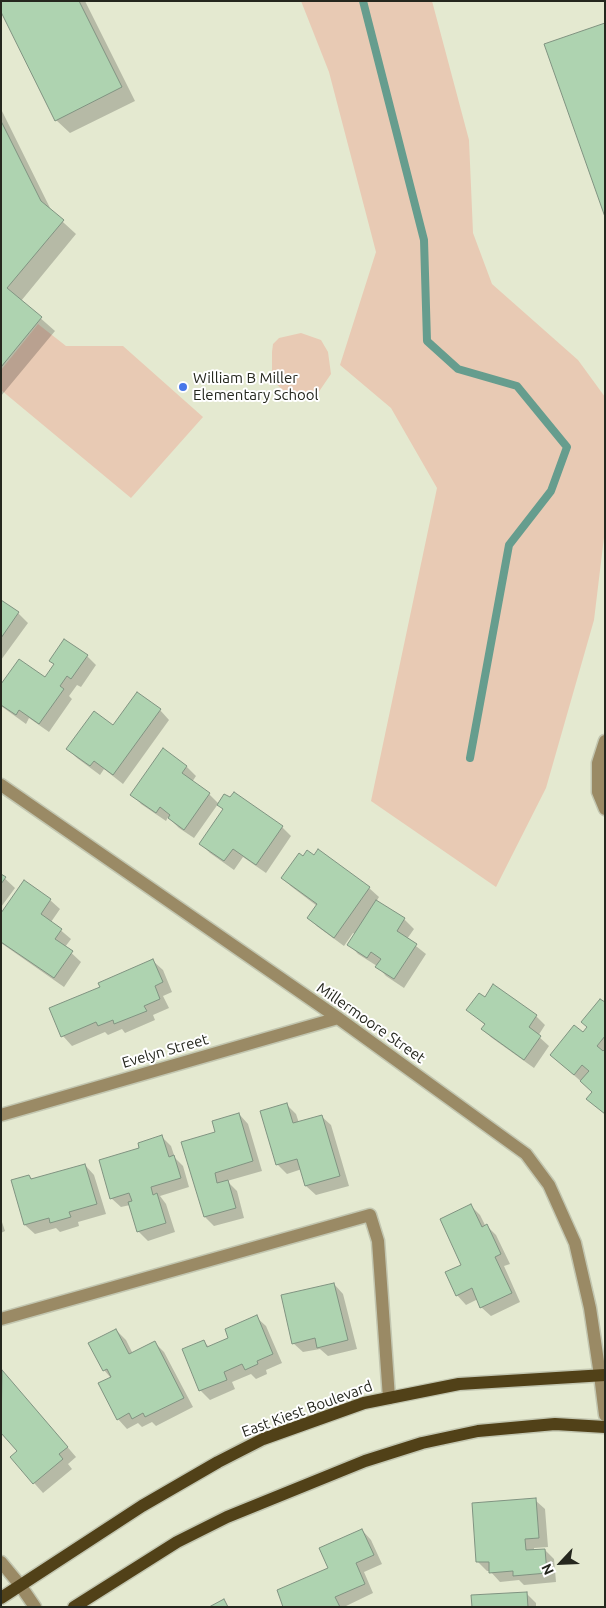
<!DOCTYPE html>
<html>
<head>
<meta charset="utf-8">
<style>
	body { margin:0 }
	#map { position:relative; width:606px; height:1608px; overflow:hidden; background:#e4e9d0; font-family:Ubuntu,sans-serif }
	canvas { display:block }
	.frame { position:absolute; inset:0; border:2px solid #25271e; pointer-events:none }
	.north { position:absolute; left:536px; top:1538px; width:50px; height:50px; -webkit-text-stroke:4px #fff; paint-order:stroke; rotate:245deg; font-size:14px; font-weight:700; line-height:20px; text-align:center; color:#25271e }
	.north::after { content:''; display:block; margin:auto; width:18px; height:22px; background:#25271e; clip-path:polygon(50% 0,100% 100%,50% 72%,0 100%) }
</style>
</head>
<body>
<div id="map">
<canvas width="606" height="1608"></canvas>
<div class="frame"></div>
<div class="north">N</div>
</div>
<script>
const c = document.querySelector('canvas').getContext('2d');
c.lineJoin = 'round';
function fill(path, color) {
  c.fillStyle = color;
  c.fill(path, 'evenodd');
}
function toPath(rows) {
  const path = new Path2D();
  for (const r of rows) {
    path.moveTo(r[0], r[1]);
    for (let i = 2; i < r.length; i += 2) path.lineTo(r[i], r[i + 1]);
  }
  return path;
}
function stroke(path, color, width, dash) {
  c.strokeStyle = color;
  c.lineWidth = width;
  c.lineCap = dash ? 'butt' : 'round';
  c.setLineDash(dash || []);
  c.stroke(path);
}
function label(font, color, halo, rows, align = 'center') {
  c.font = font + ' Ubuntu,sans-serif';
  c.lineWidth = 4;
  c.setLineDash([]);
  c.textBaseline = 'middle';
  c.strokeStyle = halo;
  c.fillStyle = color;
  for (const [text, x, y, turn = 0] of rows) {
    c.save();
    c.translate(x, y);
    c.rotate((+turn || 0) * Math.PI / 180);
    c.textAlign = isNaN(turn) ? turn : align;
    if (halo) c.strokeText(text, 0, 0);
    c.fillText(text, 0, 0);
    c.restore();
  }
}
fill(toPath([
	[301,1,432,1,469,140,473,233,492,284,578,360,605,397,605,529,594,620,546,788,496,887,371,801,437,488,391,408,340,365,376,252,329,72],
	[38,324,66,346,123,346,203,417,131,498,1,390,1,370],
	[301,333,321,340,328,352,331,374,318,393,296,397,286,393,272,380,272,352,273,344,279,338]
]), '#e8cab4');
fill(toPath([
	[1,1,85,1,135,101,70,133,56,120],
	[1,109,52,212,76,234,21,301,55,331,1,396],
	[1,602,18,613,28,623,1,660],
	[87,656,96,665,81,687,77,685,69,696,72,699,49,732,29,718,26,724,1,706,1,687,46,679],
	[160,710,169,720,123,784,104,769,100,775,77,758,68,749,114,727],
	[187,767,196,776,192,782,209,794,219,804,282,827,291,836,266,873,243,857,234,870,210,853,201,844,224,810,218,804,194,838,179,828,168,817,166,821,141,804,132,794],
	[318,851,369,888,379,897,376,902,404,919,414,929,407,939,426,954,404,988,386,976,377,966,358,954,349,944,355,934,353,933,344,946,318,927,308,918,317,906,292,887,282,878,303,858,314,857],
	[1,875,15,888,1,907],
	[50,900,60,909,51,922,71,939,65,947,81,962,64,987,1,943,1,915],
	[153,961,163,970,172,992,163,996,169,1008,153,1015,155,1020,125,1033,122,1029,108,1035,105,1032,72,1046,63,1036],
	[605,1004,605,1114,588,1099,593,1092,551,1055,584,1034],
	[468,1010,536,1016,545,1025,538,1036,549,1046,534,1068,492,1038,482,1029,485,1025],
	[287,1105,296,1114,299,1123,321,1116,331,1125,349,1186,316,1195,306,1186,302,1169,287,1174,277,1164],
	[239,1114,248,1124,262,1171,227,1181,237,1191,244,1218,214,1226,205,1217,183,1143,216,1133],
	[162,1137,171,1146,175,1158,183,1166,189,1187,160,1196,166,1204,175,1232,148,1241,138,1231,130,1205,121,1207,111,1198,141,1149],
	[85,1165,94,1175,106,1214,78,1222,79,1226,60,1232,56,1228,35,1234,25,1225,12,1181,29,1176,33,1180],
	[471,1206,480,1215,486,1227,487,1226,496,1235,510,1264,504,1266,520,1302,491,1316,481,1307,478,1299,466,1305,457,1295],
	[1,1219,5,1231,1,1233],
	[334,1284,343,1294,357,1349,328,1356,320,1349,303,1352,293,1343],
	[256,1317,266,1326,282,1363,266,1370,267,1374,256,1379,251,1374,232,1382,235,1389,210,1400,201,1391,183,1350,203,1341,210,1348,230,1339],
	[116,1330,126,1340,133,1354,155,1343,164,1352,193,1407,156,1426,152,1422,142,1427,138,1423,127,1429,118,1419,111,1378,104,1370],
	[1,1372,11,1381,76,1457,68,1464,72,1469,43,1493,11,1457,18,1451,1,1431],
	[535,1500,545,1509,548,1547,534,1548,534,1551,545,1550,554,1559,556,1582,524,1585,519,1580,500,1582,490,1571,487,1571,478,1562],
	[362,1530,371,1540,382,1564,364,1572,373,1593,344,1607,285,1607,329,1568],
	[527,1594,536,1603,536,1607,473,1607]
]), '#0003');
stroke(toPath([
	[363,1,424,240,427,341,458,369,517,386,567,447,551,491,509,545,470,758]
]), '#669d8e', 8);
const building = toPath([
	[1,1,79,1,122,87,55,121,1,12,1,1],
	[605,23,605,217,544,44,605,23],
	[1,121,41,201,64,220,7,288,42,317,1,367,1,121],
	[1,600,19,612,1,638,1,600],
	[64,639,88,655,71,679,67,676,60,686,64,689,39,724,19,710,16,715,1,705,1,684,19,659,45,677,54,664,49,661,64,639],
	[137,692,161,709,113,775,94,761,90,766,66,749,94,711,113,725,137,692],
	[163,748,187,766,182,773,210,793,184,830,168,818,170,815,160,807,156,813,130,795,163,748],
	[234,792,283,826,256,865,233,849,224,861,199,844,223,809,217,805,224,794,230,797,234,792],
	[318,849,370,887,334,938,307,918,317,904,281,878,299,853,303,856,307,850,314,855,318,849],
	[1,874,6,877,1,884,1,874],
	[24,880,51,899,41,914,62,929,55,939,73,951,54,978,1,942,1,913,24,880],
	[376,900,405,918,397,931,417,944,394,979,375,967,381,959,371,952,367,958,347,945,376,900],
	[153,959,163,982,155,986,160,999,144,1006,147,1011,114,1024,113,1020,98,1026,96,1022,61,1037,49,1008,100,987,98,983,153,959],
	[493,984,537,1015,529,1027,541,1036,524,1060,481,1029,485,1024,466,1010,479,993,485,997,493,984],
	[600,999,605,1002,605,1036,597,1046,603,1051,605,1049,605,1114,586,1099,592,1092,580,1081,589,1071,582,1065,574,1075,550,1055,574,1025,583,1032,587,1027,581,1022,600,999],
	[287,1103,293,1123,322,1115,340,1176,305,1186,297,1159,276,1165,260,1111,287,1103],
	[239,1113,253,1161,215,1173,217,1183,228,1180,236,1208,204,1217,181,1142,215,1132,212,1121,239,1113],
	[162,1135,169,1157,174,1155,181,1178,151,1187,153,1195,157,1193,166,1223,137,1232,128,1202,132,1201,129,1193,110,1199,99,1160,139,1148,138,1143,162,1135],
	[85,1164,97,1204,69,1212,71,1217,50,1223,49,1218,24,1225,11,1180,29,1175,31,1179,85,1164],
	[471,1204,482,1227,487,1224,501,1254,495,1257,512,1293,480,1308,472,1288,456,1296,445,1272,461,1265,440,1219,471,1204],
	[334,1283,348,1340,317,1348,315,1338,292,1344,281,1295,334,1283],
	[257,1315,273,1354,257,1361,258,1364,245,1370,242,1364,224,1372,227,1380,199,1391,182,1349,204,1340,207,1347,228,1338,225,1329,257,1315],
	[116,1329,129,1354,155,1341,184,1398,145,1417,143,1413,132,1419,129,1413,117,1420,98,1383,111,1377,107,1369,103,1371,88,1343,116,1329],
	[2,1370,68,1447,59,1454,63,1459,33,1484,10,1457,17,1451,1,1433,2,1370],
	[536,1498,539,1538,525,1539,526,1550,545,1549,547,1573,513,1576,513,1571,489,1573,489,1562,476,1562,472,1503,536,1498],
	[362,1529,374,1555,356,1563,365,1584,335,1597,340,1607,283,1607,277,1590,328,1568,319,1548,362,1529],
	[527,1592,528,1607,472,1607,471,1595,527,1592],
	[224,1599,228,1607,209,1607,224,1599]
]);
fill(building, '#aed3b0');
stroke(building, '#809381', 1);
const minor = toPath([
	[605,741,598,763,598,792,605,809],
	[1,785,338,1018,526,1154,549,1185,575,1243,590,1308,600,1375,605,1415],
	[1,1115,338,1018],
	[1,1319,370,1215,378,1241,389,1398],
	[1,1562,20,1585,35,1607]
]);
const major = toPath([
	[1,1598,142,1506,218,1462,263,1439,364,1403,459,1384,605,1375],
	[74,1607,177,1542,227,1517,365,1461,422,1443,478,1431,555,1424,605,1427]
]);
stroke(minor, '#c2c6b0', 15);
stroke(major, '#c2c6b0', 15);
stroke(minor, '#9a8a65', 12);
stroke(major, '#514118', 12);
for (const [x, y, r, color] of [
	[183,387,5,"#4877e9"]
]) {
  const dot = new Path2D();
  dot.arc(x, y, r, 0, 2 * Math.PI);
  c.fillStyle = color;
  c.fill(dot);
  stroke(dot, '#fff', 2);
}
label('15px', '#25271e', '#fff', [
	["William B Miller",193,378],
	["Elementary School",193,395]
], 'left');
label('15px', '#25271e', '#fff', [
	["Millermoore Street",371,1023,35],
	["Evelyn Street",165,1051,-16],
	["East Kiest Boulevard",307,1409,-20]
]);
</script>
</body>
</html>
